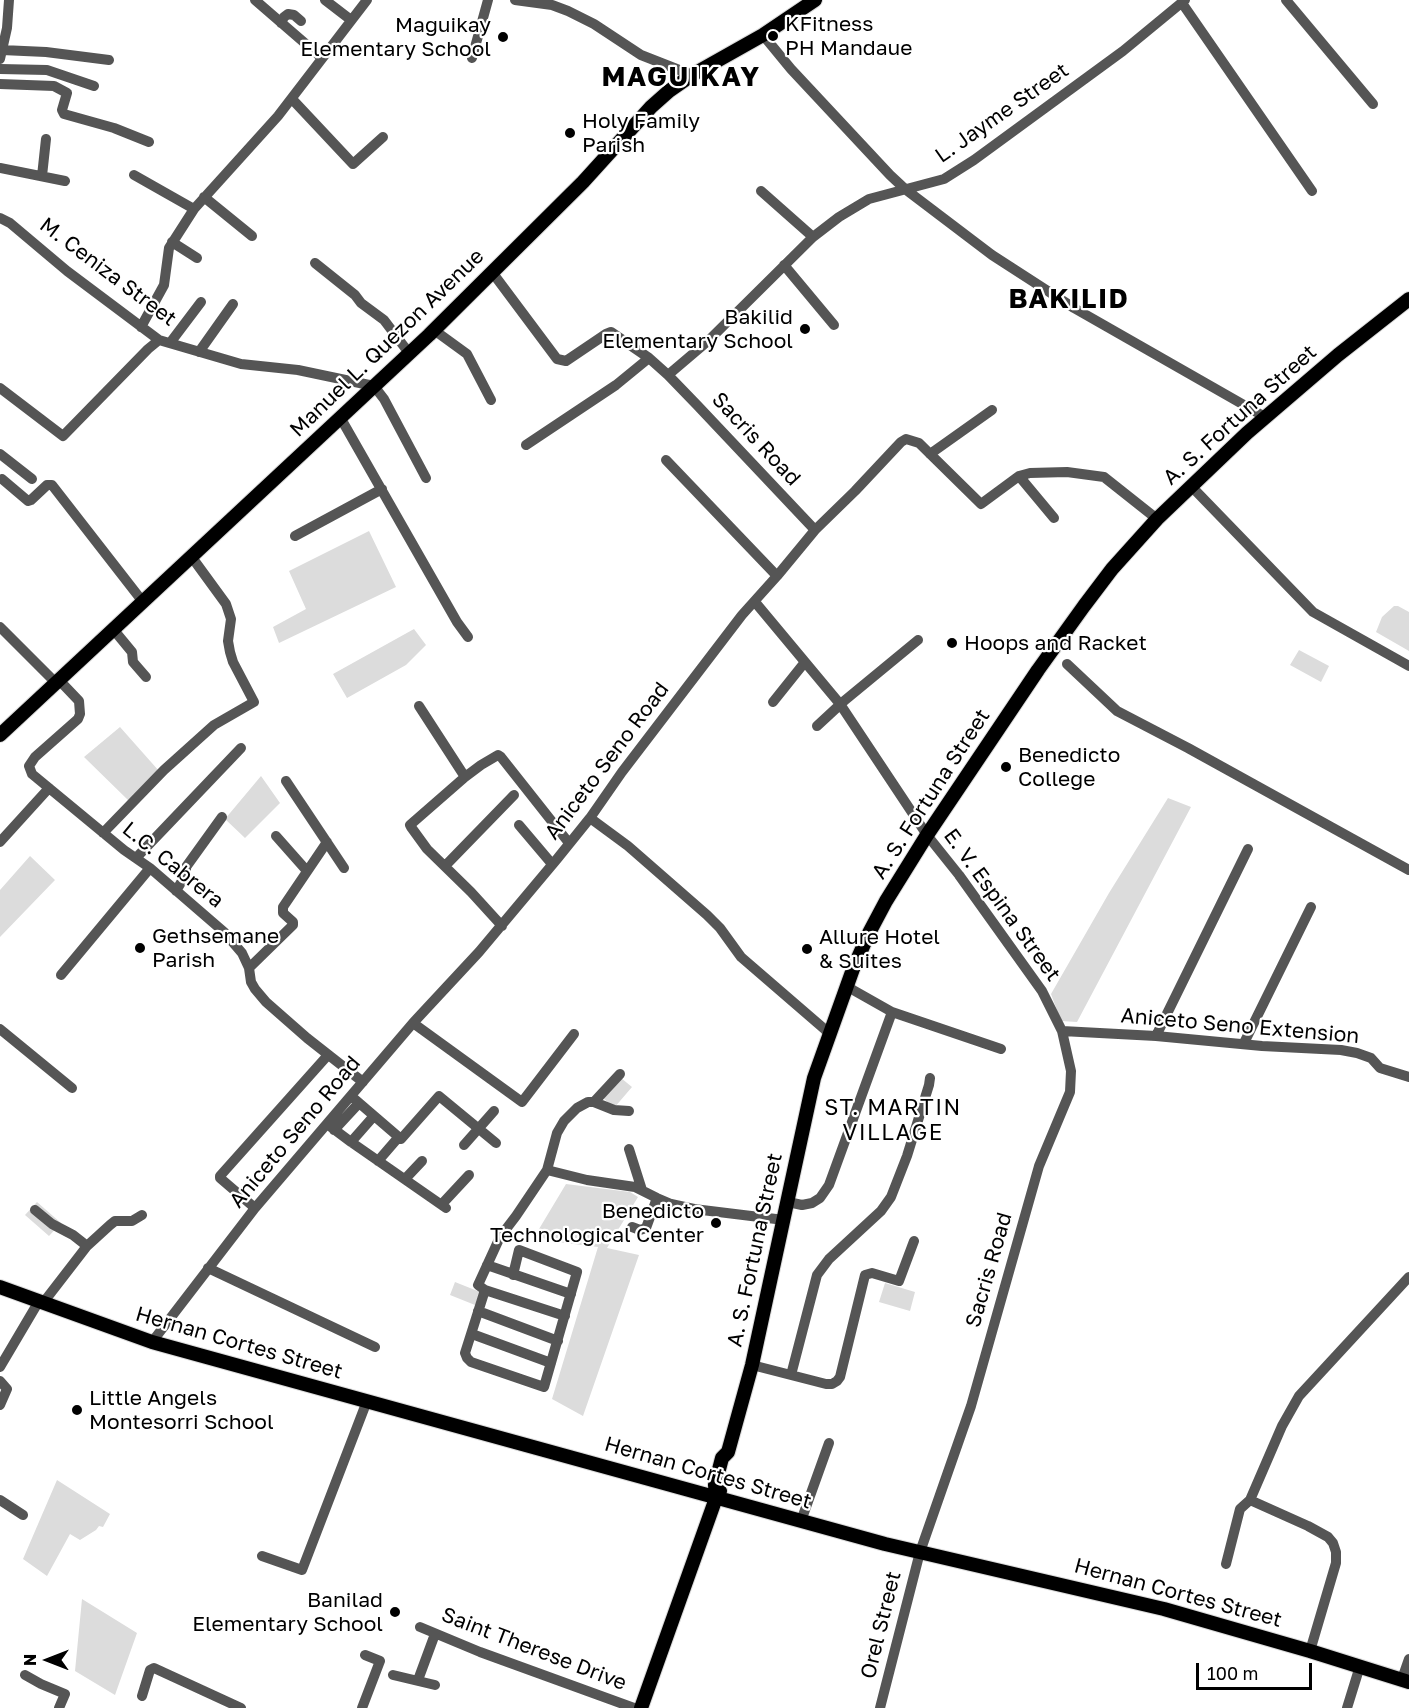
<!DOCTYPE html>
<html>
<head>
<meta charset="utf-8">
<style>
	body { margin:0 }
	#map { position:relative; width:1409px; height:1708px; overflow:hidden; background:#fff; font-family:"Golos Text",sans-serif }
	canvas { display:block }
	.north { position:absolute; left:18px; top:1630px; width:60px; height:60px; -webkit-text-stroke:4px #fff; paint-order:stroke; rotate:270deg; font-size:16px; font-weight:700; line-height:24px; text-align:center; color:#000 }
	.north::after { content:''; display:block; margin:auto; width:21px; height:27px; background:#000; clip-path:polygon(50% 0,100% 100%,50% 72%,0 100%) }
	.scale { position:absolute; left:1196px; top:1663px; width:116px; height:27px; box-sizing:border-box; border:3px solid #000; border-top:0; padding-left:8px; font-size:18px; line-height:21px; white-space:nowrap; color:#000; -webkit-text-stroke:4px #fff; paint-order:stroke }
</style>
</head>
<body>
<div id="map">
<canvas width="1409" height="1708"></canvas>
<div class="north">N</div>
<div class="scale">100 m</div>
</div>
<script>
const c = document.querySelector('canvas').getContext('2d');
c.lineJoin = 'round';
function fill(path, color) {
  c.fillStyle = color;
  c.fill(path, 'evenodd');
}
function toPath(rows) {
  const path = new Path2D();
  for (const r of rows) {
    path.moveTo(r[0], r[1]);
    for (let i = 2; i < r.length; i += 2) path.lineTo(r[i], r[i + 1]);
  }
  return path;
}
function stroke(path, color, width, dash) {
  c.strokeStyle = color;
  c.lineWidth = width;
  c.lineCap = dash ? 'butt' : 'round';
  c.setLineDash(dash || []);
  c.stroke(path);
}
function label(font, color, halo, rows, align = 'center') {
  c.font = font + ' "Golos Text",sans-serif';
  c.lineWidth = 4.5;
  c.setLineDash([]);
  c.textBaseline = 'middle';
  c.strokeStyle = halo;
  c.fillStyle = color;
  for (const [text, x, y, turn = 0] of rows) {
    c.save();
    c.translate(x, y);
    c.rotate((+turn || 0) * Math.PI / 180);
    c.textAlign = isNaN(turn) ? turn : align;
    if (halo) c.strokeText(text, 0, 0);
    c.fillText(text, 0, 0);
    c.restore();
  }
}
fill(toPath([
	[369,531,396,587,279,643,273,627,306,609,289,571],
	[1394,606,1398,606,1409,612,1409,651,1376,632,1382,617],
	[414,629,426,645,406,665,347,698,333,674],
	[1299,650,1329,666,1321,682,1290,665],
	[120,727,159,771,129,801,84,757],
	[261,776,280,803,245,838,225,819],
	[1168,798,1191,807,1077,1022,1061,1021,1051,994,1109,893],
	[30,856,55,880,0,937,0,890],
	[621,1078,632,1087,614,1108,603,1098],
	[566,1184,630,1192,638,1197,607,1248,639,1255,583,1416,552,1399,598,1247,549,1241,536,1234],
	[37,1202,61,1223,49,1236,25,1215],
	[455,1282,480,1292,475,1305,450,1295],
	[885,1283,915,1292,910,1311,879,1302],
	[57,1480,110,1514,103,1527,99,1526,96,1530,80,1540,70,1534,47,1576,23,1559],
	[82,1599,137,1633,115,1695,75,1671]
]), '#dcdcdc');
const major = toPath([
	[0,735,429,335,583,182,651,107,669,91,692,75,763,35,815,0],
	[0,1287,152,1342,885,1544,1164,1609,1310,1651,1409,1682],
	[716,1498,715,1485,722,1458,728,1452,752,1365,814,1078,853,969,869,933,886,901,927,835,1038,670,1084,606,1112,569,1157,519,1247,433,1338,355,1409,299],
	[641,1708,716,1498,720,1491]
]);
stroke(major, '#dbdbdb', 16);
stroke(toPath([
	[255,0,322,58],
	[325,0,351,20],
	[515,0,552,5,568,11,594,24,641,55,692,75],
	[1286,0,1373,104],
	[1182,3,1312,191],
	[281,23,284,17,288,14,294,15,301,21],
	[763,35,791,69,890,175,905,189,992,255,1074,308,1265,417],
	[2,50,46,52,109,60],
	[472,58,488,0],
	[0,59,7,28,9,0],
	[0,69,47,70,94,86],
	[0,84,54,86,67,93,62,110,64,114,114,128,149,142],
	[292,99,353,164,383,137],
	[0,168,65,181],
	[134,175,194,209],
	[42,176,46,139],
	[761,191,813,237],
	[204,197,252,236],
	[0,218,10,223,67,271,159,340,241,364,298,370,374,386,384,399,426,478],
	[172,242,197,258],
	[315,263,355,295,361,303,384,320,409,353],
	[784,265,834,325],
	[492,272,557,359,566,361,606,334,611,332,649,358,668,375,697,405,815,530],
	[141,327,164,285,169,248,194,209,278,116,367,0],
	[434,330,467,354,491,400],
	[170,343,201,302],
	[199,352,233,304],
	[668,375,708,341,813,237,839,217,869,199,944,179,974,160,1123,51,1185,0],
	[0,388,63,436,148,349,159,340],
	[340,417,457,622,468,637],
	[526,445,616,385,649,358],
	[0,454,32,479],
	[930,454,992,410],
	[666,460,777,576],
	[1019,476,1054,518],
	[2,479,28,501,31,500,47,485,52,485,143,602],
	[1191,486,1313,612,1409,666],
	[295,536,382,489],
	[755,602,840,704,927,835,959,875,1042,991,1062,1031,1071,1071,1070,1092,1039,1166,971,1406,920,1552,880,1708],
	[0,627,56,683],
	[113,629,132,652,133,662,146,677],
	[1067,664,1117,711,1188,748,1409,870],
	[59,680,79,701,80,714,78,719,35,757,29,766,32,774,124,850,150,868,224,932,242,953,249,968,251,982,255,989,266,1002,307,1038,363,1082],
	[773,702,805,662],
	[419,706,465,777],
	[817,726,844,701,918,640],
	[286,781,344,868],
	[590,818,628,846,707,915,720,928,741,957,829,1033],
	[519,825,552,864],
	[103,833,164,770,214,725,254,702,233,662,230,652,228,641,231,619,226,604,191,556],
	[276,836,307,871],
	[0,842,49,788],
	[136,858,241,748],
	[445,866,514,795],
	[176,891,186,874,186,867,222,817],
	[502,926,471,892,427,849,411,827,410,825,465,777,481,765,498,755,501,757,569,843],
	[249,968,293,925,293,922,283,913,283,907,327,842],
	[61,975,150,868],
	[846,986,892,1012,1001,1049],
	[413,1023,522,1102,574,1034],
	[0,1029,72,1088],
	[1062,1031,1156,1036,1262,1046,1341,1050,1357,1053,1371,1058,1380,1068,1409,1077],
	[1156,1036,1248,849],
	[1244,1043,1311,907],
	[351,1096,401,1139,439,1096,496,1143],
	[594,1102,620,1074],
	[327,1124,351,1142,446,1208],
	[334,1130,359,1103],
	[351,1142,373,1117],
	[464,1145,494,1111],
	[629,1149,642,1190],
	[378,1161,397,1139],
	[547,1170,587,1180,635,1187,657,1198,671,1204,694,1209,784,1220],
	[405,1179,422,1161],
	[788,1202,802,1205,812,1203,820,1198,829,1185,892,1012],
	[442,1204,469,1175],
	[255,1208,220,1178,220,1176,328,1055],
	[35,1210,52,1224,73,1235,87,1246],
	[632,1227,640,1230,646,1228,657,1198],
	[487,1265,571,1294],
	[208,1268,375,1347],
	[485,1290,465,1353,467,1358,471,1362,544,1387,577,1272,519,1250,513,1275],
	[43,1303,87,1246,110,1225,115,1221,132,1221,142,1215],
	[478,1311,558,1341],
	[565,1316,485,1290,478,1285,500,1237,516,1216,547,1170,557,1133,564,1121,577,1108,588,1102,594,1102,614,1110,629,1111],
	[472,1334,551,1363],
	[152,1342,255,1208,413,1023,479,952,557,859,590,818,622,772,742,615,777,576,815,530,855,491,901,442,906,439,919,443,981,504,1019,476,1030,473,1067,472,1104,477,1157,519],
	[752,1365,826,1384,832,1384,837,1381,840,1377,865,1275,872,1273,899,1281,914,1241],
	[0,1367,39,1301],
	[791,1375,817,1275,829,1259,881,1211,891,1197,907,1156,929,1085,930,1078],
	[0,1381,7,1389,0,1405],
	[0,1500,23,1515],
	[1250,1500,1282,1426,1299,1396,1409,1277],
	[1250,1500,1308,1526,1328,1537,1333,1543,1336,1552,1336,1563,1310,1651],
	[801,1521,829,1443],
	[262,1556,302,1570,367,1401],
	[1226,1564,1240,1509,1250,1500],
	[420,1627,480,1652,634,1708],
	[25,1675,41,1684,65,1694,59,1708],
	[393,1675,435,1685],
	[1402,1679,1409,1659],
	[418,1680,435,1634],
	[142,1696,150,1670,154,1668,241,1708],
	[362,1708,380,1661,365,1655],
	[1347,1708,1360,1666]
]), '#555', 10);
stroke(major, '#000', 14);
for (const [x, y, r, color] of [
	[773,36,6,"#000"],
	[503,37,6,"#000"],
	[570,133,6,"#000"],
	[805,329,6,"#000"],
	[952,643,6,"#000"],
	[1006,767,6,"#000"],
	[140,948,6,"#000"],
	[807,949,6,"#000"],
	[716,1223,6,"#000"],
	[77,1410,6,"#000"],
	[395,1612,6,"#000"]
]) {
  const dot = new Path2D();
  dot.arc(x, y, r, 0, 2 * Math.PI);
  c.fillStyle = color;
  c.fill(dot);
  stroke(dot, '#fff', 2);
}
label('21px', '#000', '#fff', [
	["KFitness",785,24],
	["PH Mandaue",785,48],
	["Maguikay",491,25,"right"],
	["Elementary School",491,49,"right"],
	["Holy Family",582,121],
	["Parish",582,145],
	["Bakilid",793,317,"right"],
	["Elementary School",793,341,"right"],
	["Hoops and Racket",964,643],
	["Benedicto",1018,755],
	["College",1018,779],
	["Gethsemane",152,936],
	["Parish",152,960],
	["Allure Hotel",819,937],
	["& Suites",819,961],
	["Benedicto",704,1211,"right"],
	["Technological Center",704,1235,"right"],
	["Little Angels",89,1398],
	["Montesorri School",89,1422],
	["Banilad",383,1600,"right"],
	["Elementary School",383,1624,"right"]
], 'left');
label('21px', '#000', '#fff', [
	["L. Jayme Street",1002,113,-35],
	["M. Ceniza Street",108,272,37],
	["Manuel L. Quezon Avenue",387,343,-44],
	["A. S. Fortuna Street",1240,415,-42],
	["Sacris Road",756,439,47],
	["Aniceto Seno Road",607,761,-53],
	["A. S. Fortuna Street",931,794,-57],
	["L.C. Cabrera",173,865,39],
	["E. V. Espina Street",1002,905,54],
	["Aniceto Seno Extension",1240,1026,5],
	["Aniceto Seno Road",295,1132,-50],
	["A. S. Fortuna Street",755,1250,-78],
	["Sacris Road",989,1270,-74],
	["Hernan Cortes Street",239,1343,16],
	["Hernan Cortes Street",708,1473,16],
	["Hernan Cortes Street",1178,1593,15],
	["Orel Street",881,1625,-76],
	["Saint Therese Drive",534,1649,21]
]);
c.letterSpacing = '1.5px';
label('22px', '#000', '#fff', [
	["ST. MARTIN",893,1108],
	["VILLAGE",893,1133]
]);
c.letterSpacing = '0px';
c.letterSpacing = '1.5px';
label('bold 27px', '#000', '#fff', [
	["MAGUIKAY",681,77],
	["BAKILID",1069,299]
]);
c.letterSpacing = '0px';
</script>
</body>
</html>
